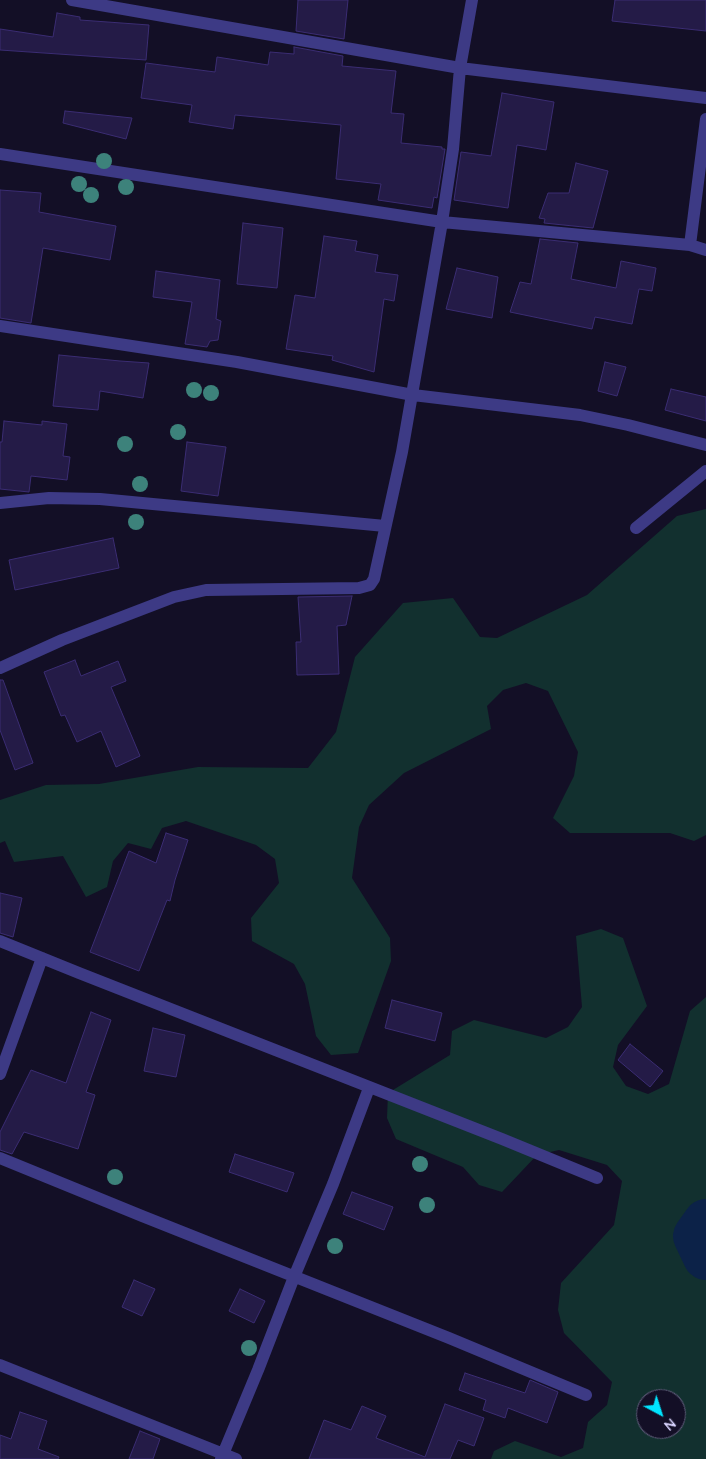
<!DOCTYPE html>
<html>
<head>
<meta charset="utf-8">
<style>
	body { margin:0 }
	#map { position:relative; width:706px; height:1459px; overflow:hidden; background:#130f26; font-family:Quicksand,sans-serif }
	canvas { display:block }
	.north { position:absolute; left:636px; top:1389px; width:50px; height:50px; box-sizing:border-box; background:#130f26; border:1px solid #625e7d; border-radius:50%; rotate:140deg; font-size:14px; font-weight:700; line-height:20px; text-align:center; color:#d9d4ff }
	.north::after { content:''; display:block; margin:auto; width:18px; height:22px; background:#00e5ff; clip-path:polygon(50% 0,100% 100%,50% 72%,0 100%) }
</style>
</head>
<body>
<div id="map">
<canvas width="706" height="1459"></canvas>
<div class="north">N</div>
</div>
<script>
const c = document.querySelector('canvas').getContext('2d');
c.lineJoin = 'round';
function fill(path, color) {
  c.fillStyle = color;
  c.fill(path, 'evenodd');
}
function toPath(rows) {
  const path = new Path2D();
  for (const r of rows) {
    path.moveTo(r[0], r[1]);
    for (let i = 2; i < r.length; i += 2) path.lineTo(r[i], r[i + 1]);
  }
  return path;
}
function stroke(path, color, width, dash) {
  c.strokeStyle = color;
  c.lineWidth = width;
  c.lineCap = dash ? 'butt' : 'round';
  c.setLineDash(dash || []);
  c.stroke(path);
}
fill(toPath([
	[706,509,706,835,694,841,670,833,570,833,553,818,574,776,578,752,548,691,526,683,503,690,487,706,491,729,404,773,369,805,359,827,352,878,390,938,391,961,358,1053,331,1055,316,1036,305,984,294,964,252,941,251,918,279,883,275,859,256,845,186,821,162,828,151,849,128,843,113,861,107,887,86,897,63,856,14,862,5,841,0,843,0,800,46,785,99,784,198,767,308,768,336,732,355,657,403,603,453,598,480,637,497,638,587,595,677,516],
	[601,929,623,938,647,1006,618,1045,613,1067,626,1086,648,1094,669,1084,690,1011,706,997,706,1459,491,1459,494,1451,515,1441,561,1457,583,1448,588,1422,607,1405,612,1382,564,1333,558,1310,561,1283,614,1225,622,1181,607,1165,559,1150,537,1155,502,1192,479,1185,463,1167,396,1139,387,1118,388,1093,450,1055,452,1031,474,1020,546,1038,568,1027,582,1007,576,936],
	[646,1399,676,1399,676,1429,646,1429]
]), '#12302f');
stroke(toPath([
	[706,1222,696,1236,706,1257]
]), '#0c2248', 46);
const building = toPath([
	[298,0,348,0,344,39,296,31,298,0],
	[615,0,706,0,706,31,612,21,615,0],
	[57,13,80,17,80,20,149,25,146,60,0,50,0,29,53,37,57,13],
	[294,47,343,56,342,66,396,71,391,113,404,114,401,143,442,147,442,149,445,149,437,198,434,197,432,208,378,200,381,184,336,179,341,125,235,115,233,129,189,122,192,105,141,98,146,63,215,72,217,57,268,65,270,52,294,54,294,47],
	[502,93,554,102,546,150,517,145,508,208,454,200,461,152,491,156,502,93],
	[65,111,132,118,126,139,63,123,65,111],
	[576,163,608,171,593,228,544,223,545,219,539,218,548,193,569,193,576,163],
	[0,190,41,193,39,212,116,226,110,260,43,248,31,323,0,318,0,190],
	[243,223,283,228,277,288,237,284,243,223],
	[324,236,357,241,355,251,378,255,375,272,398,275,394,301,384,299,374,372,332,360,333,356,286,349,295,295,315,298,324,236],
	[540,239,578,243,571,279,616,288,621,261,656,268,652,291,639,289,632,324,595,317,592,329,510,312,520,282,531,284,540,239],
	[457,268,498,277,492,318,446,309,457,268],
	[156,271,220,280,216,319,221,321,218,340,210,341,207,347,185,344,192,302,153,297,156,271],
	[59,355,120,361,149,363,143,398,100,391,98,410,53,406,59,355],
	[605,362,626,367,617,396,598,391,605,362],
	[671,389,706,397,706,421,665,410,671,389],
	[4,421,42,425,42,421,67,424,63,456,70,457,67,480,31,476,29,492,0,489,0,442,2,442,4,421],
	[187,442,226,447,218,496,181,491,187,442],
	[113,538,119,568,15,590,9,560,113,538],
	[352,596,346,625,337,626,339,674,297,675,296,642,301,642,298,597,352,596],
	[75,660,81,676,118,661,126,681,111,687,140,756,116,767,101,731,77,742,65,715,61,716,44,672,75,660],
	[0,680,3,680,33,763,15,770,0,730,0,680],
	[166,833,188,840,175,880,170,901,167,900,139,971,90,952,129,851,156,863,166,833],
	[0,893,22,898,13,937,0,933,0,893],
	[392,1000,442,1013,435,1041,385,1028,392,1000],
	[91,1012,111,1020,86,1092,95,1095,78,1149,24,1132,12,1154,0,1150,0,1132,31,1070,66,1083,91,1012],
	[153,1028,185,1035,176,1077,144,1071,153,1028],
	[630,1044,663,1071,650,1087,618,1060,630,1044],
	[235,1154,294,1173,287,1192,229,1172,235,1154],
	[352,1192,393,1207,384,1230,343,1214,352,1192],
	[134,1280,155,1289,142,1316,122,1307,134,1280],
	[240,1289,265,1301,254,1323,229,1311,240,1289],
	[465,1373,525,1393,530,1380,558,1392,547,1423,508,1408,505,1418,483,1410,486,1400,459,1390,465,1373],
	[445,1404,484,1418,474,1446,458,1440,450,1459,309,1459,324,1420,351,1430,362,1406,386,1416,376,1438,425,1457,445,1404],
	[20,1412,47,1421,38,1449,59,1457,58,1459,0,1459,0,1435,11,1439,20,1412],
	[140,1431,160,1439,153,1459,129,1459,140,1431]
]);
fill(building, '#241b47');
stroke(building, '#3b2d73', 1);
stroke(toPath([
	[72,0,460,68,706,98],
	[0,154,442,222,690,245,706,250],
	[690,245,706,119],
	[0,326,237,362,413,395,580,415,628,425,706,445],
	[0,503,49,498,100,499,385,526],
	[636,528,706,471],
	[0,668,62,640,174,597,206,590,359,588,370,585,374,579,402,452,442,222,453,149,460,68,472,0],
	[0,941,79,973,502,1139,597,1178],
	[0,1074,42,958],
	[0,1158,142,1216,449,1338,586,1395],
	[0,1365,236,1459],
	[221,1459,258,1370,294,1277,333,1184,369,1088]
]), '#3d3a85', 12);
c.fillStyle = '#3d827b';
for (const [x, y] of [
	[104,161],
	[79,184],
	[126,187],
	[91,195],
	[194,390],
	[211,393],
	[178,432],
	[125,444],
	[140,484],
	[136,522],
	[420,1164],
	[115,1177],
	[427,1205],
	[335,1246],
	[249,1348]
]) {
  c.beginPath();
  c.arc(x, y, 8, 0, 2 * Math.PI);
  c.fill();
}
</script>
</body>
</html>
